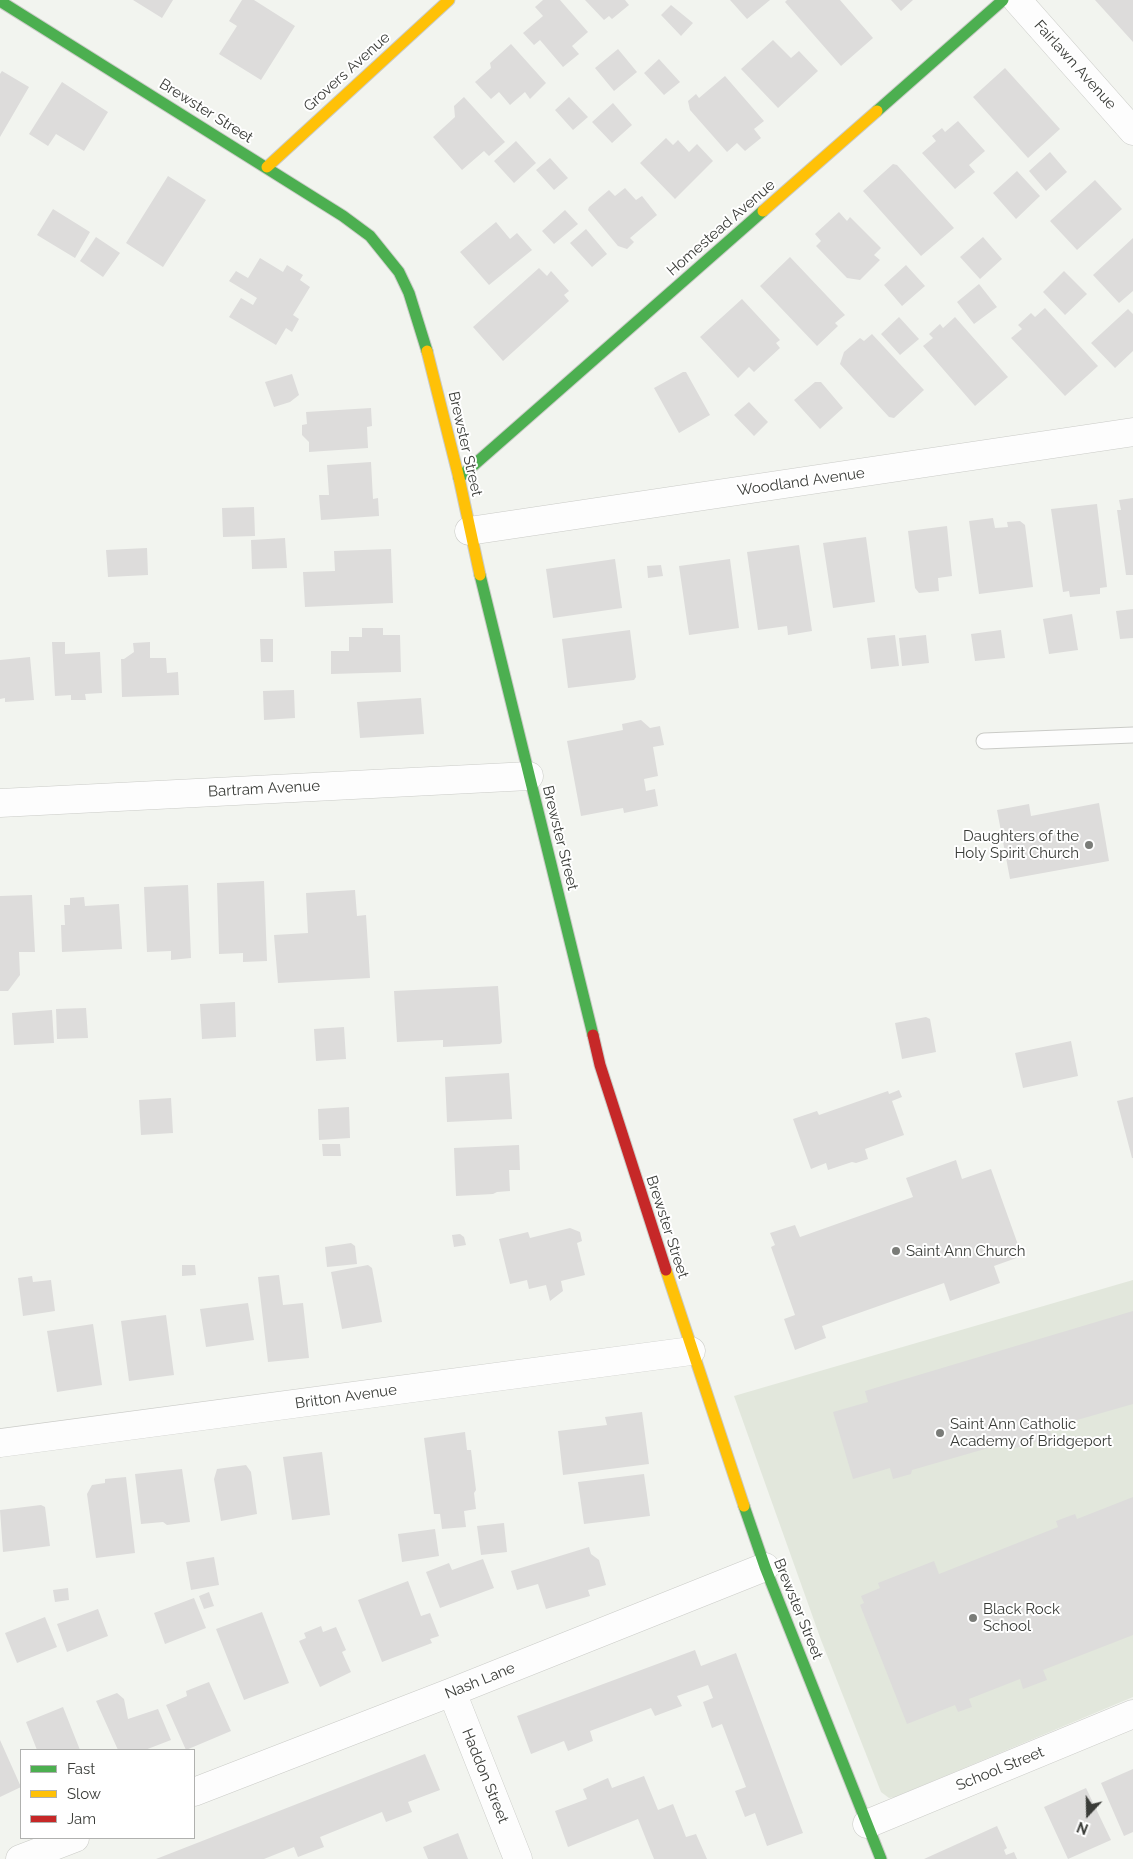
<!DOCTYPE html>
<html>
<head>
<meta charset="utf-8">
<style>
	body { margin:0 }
	#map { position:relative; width:1133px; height:1859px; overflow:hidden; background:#f2f4ef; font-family:Raleway,sans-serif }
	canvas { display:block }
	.legend { position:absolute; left:20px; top:1749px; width:175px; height:90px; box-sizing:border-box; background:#fff; border:1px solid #b0b1af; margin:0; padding:6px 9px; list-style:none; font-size:15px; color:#3a3c38 }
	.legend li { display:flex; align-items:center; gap:10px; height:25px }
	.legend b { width:25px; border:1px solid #b0b1af }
	.north { position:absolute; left:1063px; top:1789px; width:50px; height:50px; -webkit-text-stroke:4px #fff; paint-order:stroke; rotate:201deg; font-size:14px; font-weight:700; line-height:20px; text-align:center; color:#3a3c38 }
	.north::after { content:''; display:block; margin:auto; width:18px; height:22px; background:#3a3c38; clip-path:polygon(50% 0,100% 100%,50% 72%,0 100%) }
</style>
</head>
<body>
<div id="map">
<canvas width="1133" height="1859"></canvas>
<ul class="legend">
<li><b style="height:6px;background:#4caf50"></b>Fast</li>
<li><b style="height:6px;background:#ffc107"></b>Slow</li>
<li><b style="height:6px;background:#c62828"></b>Jam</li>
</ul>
<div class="north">N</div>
</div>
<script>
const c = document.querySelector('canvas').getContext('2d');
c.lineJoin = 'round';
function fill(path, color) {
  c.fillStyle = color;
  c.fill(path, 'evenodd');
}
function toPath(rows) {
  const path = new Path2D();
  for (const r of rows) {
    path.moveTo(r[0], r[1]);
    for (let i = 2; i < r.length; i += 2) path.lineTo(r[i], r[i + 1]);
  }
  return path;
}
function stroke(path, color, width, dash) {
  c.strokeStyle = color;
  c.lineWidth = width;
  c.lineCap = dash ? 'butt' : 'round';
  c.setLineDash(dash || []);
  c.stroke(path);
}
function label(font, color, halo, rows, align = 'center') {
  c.font = font + ' Raleway,sans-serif';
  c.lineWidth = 4;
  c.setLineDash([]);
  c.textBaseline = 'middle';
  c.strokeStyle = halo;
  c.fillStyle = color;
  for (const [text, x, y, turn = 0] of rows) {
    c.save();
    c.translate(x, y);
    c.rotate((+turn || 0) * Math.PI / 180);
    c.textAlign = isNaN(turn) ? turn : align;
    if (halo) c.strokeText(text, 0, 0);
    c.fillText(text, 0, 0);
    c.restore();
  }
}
fill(toPath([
	[1133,1280,1133,1697,895,1797,889,1798,881,1792,821,1640,734,1396]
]), '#e2e7dc');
fill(toPath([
	[133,0,173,0,162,18],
	[242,0,254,0,295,26,261,80,219,54,237,26,229,21],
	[543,0,560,0,588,32,572,46,579,54,563,67,540,40,534,45,523,33,543,16,535,7],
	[585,0,625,0,629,5,612,19,609,16,604,20],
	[730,0,770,0,747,19],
	[787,0,840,0,873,38,841,66,785,2],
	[891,0,913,0,901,11],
	[1095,0,1133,0,1133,42],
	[671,5,693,23,681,36,661,15],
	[773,40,791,58,799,51,818,71,778,108,741,69],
	[511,44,546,83,530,99,525,92,510,105,499,92,491,99,475,82,491,68,490,63],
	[618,49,637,72,614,91,595,68],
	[659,59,680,82,664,95,644,73],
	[1005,68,1060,129,1028,158,973,97],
	[2,71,29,87,0,137,0,74],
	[725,76,764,121,754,129,761,138,745,151,737,143,727,152,690,110,688,101,696,94,699,98],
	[62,82,108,112,84,151,56,134,48,146,29,134],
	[464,97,505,142,489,156,484,151,462,170,433,137,455,117,454,106],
	[569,97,588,117,573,130,555,110],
	[613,103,632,125,612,143,592,122],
	[958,121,985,151,969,165,975,172,955,189,922,153,936,141,932,136,942,128,945,132],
	[666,138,673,145,678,140,689,152,697,144,713,161,675,199,640,163],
	[516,141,536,163,514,183,494,161],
	[1050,152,1067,172,1046,191,1029,171],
	[550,158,568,178,554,190,536,170],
	[893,164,897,165,954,228,921,256,863,191],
	[1017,171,1040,196,1016,219,993,193],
	[168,176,206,200,163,267,126,243],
	[1095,180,1122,209,1077,250,1050,221],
	[625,188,636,200,642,196,657,215,630,238,634,242,627,249,618,246,588,210,589,207,609,190,615,196],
	[53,209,90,232,75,258,37,235],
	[565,210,578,224,554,244,542,231],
	[839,212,847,221,850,217,881,248,874,255,880,260,860,280,847,278,816,246,821,241,815,234],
	[496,222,510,239,517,233,532,250,489,285,460,252],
	[586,229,607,254,592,267,570,243],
	[96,237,120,253,103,277,80,261],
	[983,237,1002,259,980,279,960,257],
	[1133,238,1133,291,1119,303,1093,275],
	[790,257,845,315,835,323,838,326,817,346,760,286],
	[260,258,283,272,287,265,303,275,300,280,310,287,293,315,299,319,292,332,286,328,276,345,229,317,241,298,253,305,257,298,229,281,236,271,248,278],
	[906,265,925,286,902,306,884,285],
	[539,268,547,276,551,271,569,291,564,295,569,301,503,361,473,327],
	[1064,271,1087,294,1065,315,1043,292],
	[979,284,997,307,974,324,957,302],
	[742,299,780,340,776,343,780,348,754,372,749,367,738,378,700,337],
	[1045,308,1098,366,1065,396,1011,338,1022,329,1018,325,1031,313,1035,317],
	[1128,309,1133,314,1133,351,1115,368,1091,343],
	[899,317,919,339,900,355,881,334],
	[955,317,1008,377,975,406,923,346,933,338,929,334,940,324,943,328],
	[872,334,924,390,894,418,889,417,840,364,844,352,860,338,864,341],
	[683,372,686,372,710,415,679,433,654,388],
	[292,374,299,395,290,402,274,407,265,382],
	[815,382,821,382,843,408,820,429,794,400],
	[749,402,768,422,754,436,734,415],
	[371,408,372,426,367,427,368,448,309,452,309,442,302,435,302,425,307,424,306,412],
	[371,462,373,499,378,498,379,516,321,520,319,495,329,495,327,465],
	[1133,498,1133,575,1126,575,1117,510,1121,510,1119,500],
	[1097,504,1107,587,1100,588,1100,594,1070,597,1069,591,1063,592,1051,509],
	[254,507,255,536,223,537,222,508],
	[993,518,995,528,1008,527,1007,522,1020,521,1025,525,1033,587,979,594,969,521],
	[947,526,952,576,938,578,939,591,919,593,915,588,908,531],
	[866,537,875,602,833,608,823,543],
	[285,538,287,568,252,569,251,540],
	[799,545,812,631,788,635,787,626,758,630,747,552],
	[147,548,148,575,108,577,106,550],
	[391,549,393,603,305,607,303,572,335,571,334,551],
	[615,559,622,608,553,618,546,569],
	[730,559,739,628,689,635,679,566],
	[661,565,663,576,648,578,647,566],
	[1133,609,1133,638,1120,639,1116,611],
	[1072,614,1078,650,1049,654,1043,619],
	[362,628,383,628,383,635,400,635,401,672,331,674,331,651,349,651,349,637,362,637],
	[630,630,636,677,634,680,568,688,562,639],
	[1001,630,1005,658,975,661,971,634],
	[895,635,899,666,871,669,867,638],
	[926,635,929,663,902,666,899,638],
	[260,639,273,639,273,662,261,662],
	[52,642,65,642,65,654,100,652,102,693,85,694,86,700,71,700,71,695,55,696],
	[150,642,150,658,166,658,167,673,178,672,179,695,122,697,121,659,124,659,134,652,133,643],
	[30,657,34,700,5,702,5,698,0,699,0,660],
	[294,690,295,718,264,720,263,691],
	[421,698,424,734,360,738,357,702],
	[641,720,650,728,660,726,664,745,653,747,658,776,644,779,646,791,655,789,658,806,624,813,623,808,581,816,567,741,623,730,622,724],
	[1099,803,1109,861,1010,879,997,810,1029,804,1031,816],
	[264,881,267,961,243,962,243,953,219,954,217,883],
	[188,885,191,958,171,960,171,951,147,952,144,887],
	[355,890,357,916,366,915,370,978,278,983,274,935,308,933,306,893],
	[32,895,35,952,19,952,20,975,8,991,0,991,0,896],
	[84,897,85,906,119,904,122,949,62,952,61,925,65,925,64,905,70,905,70,898],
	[498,986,502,1042,500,1044,443,1047,443,1040,397,1042,394,991],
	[235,1002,236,1037,202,1039,200,1004],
	[86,1008,88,1038,57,1039,56,1009],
	[52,1010,54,1043,14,1045,12,1013],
	[926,1017,930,1019,936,1052,902,1059,895,1023],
	[344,1027,346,1059,316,1061,314,1029],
	[1071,1041,1078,1076,1023,1088,1015,1053],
	[509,1073,512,1119,447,1122,445,1077],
	[899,1090,902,1097,892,1101,904,1135,865,1149,868,1159,856,1163,852,1162,828,1170,826,1163,811,1169,793,1119,817,1111,819,1115,888,1091,889,1094],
	[1133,1097,1133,1158,1132,1158,1117,1101],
	[171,1098,173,1133,141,1135,139,1100],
	[349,1107,350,1138,319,1140,318,1109],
	[322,1144,340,1144,341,1156,323,1156],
	[519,1145,520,1170,509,1170,510,1191,497,1192,493,1194,456,1196,454,1148],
	[956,1160,962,1179,991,1169,1022,1256,994,1266,1000,1283,950,1301,944,1283,822,1326,826,1338,795,1350,784,1319,795,1315,771,1247,775,1245,770,1233,795,1225,800,1237,913,1197,906,1178],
	[570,1228,580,1232,582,1241,577,1243,585,1275,561,1281,563,1291,550,1301,546,1285,529,1289,527,1280,510,1284,499,1239,528,1232,530,1238],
	[460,1234,464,1237,466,1245,454,1247,452,1235],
	[351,1243,355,1246,357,1264,327,1267,325,1247],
	[182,1265,195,1265,196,1275,182,1276],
	[368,1265,372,1268,382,1322,342,1329,331,1272],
	[279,1275,283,1305,303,1303,309,1358,268,1362,258,1277],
	[32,1276,33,1282,51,1280,55,1311,23,1316,18,1278],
	[248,1303,254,1340,206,1347,200,1309],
	[1133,1311,1133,1404,1049,1428,1052,1437,1012,1449,1009,1442,912,1470,911,1474,893,1479,890,1468,853,1479,833,1412,868,1402,865,1391],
	[166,1315,174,1375,129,1381,121,1321],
	[93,1324,102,1385,57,1392,47,1331],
	[642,1412,649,1464,563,1475,558,1431,607,1425,605,1417],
	[465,1432,467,1450,471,1450,476,1490,474,1493,476,1509,464,1511,466,1527,442,1529,440,1514,434,1514,424,1438],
	[322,1452,330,1515,292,1520,283,1457],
	[246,1465,251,1472,257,1514,221,1521,214,1479,217,1469],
	[182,1469,190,1522,167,1525,163,1522,141,1524,135,1474],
	[644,1474,650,1516,584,1524,578,1482],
	[126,1477,135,1553,96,1558,87,1494,92,1485,105,1483,105,1479],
	[1133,1497,1133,1635,1043,1670,1047,1680,1023,1689,1020,1679,969,1699,972,1707,958,1712,955,1705,907,1724,860,1605,864,1603,861,1596,880,1588,878,1583,934,1561,939,1574,1058,1527,1056,1521,1075,1514,1077,1519],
	[41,1505,45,1507,50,1546,3,1552,0,1510],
	[504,1523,507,1552,481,1555,477,1526],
	[435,1529,439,1556,402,1562,398,1534],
	[589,1547,591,1554,599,1560,606,1585,588,1590,590,1596,546,1609,538,1584,517,1590,511,1571],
	[214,1557,219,1585,191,1590,186,1562],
	[483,1559,494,1588,440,1608,426,1572,449,1563,452,1570],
	[408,1581,421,1616,430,1613,439,1636,430,1639,432,1643,382,1662,358,1600],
	[68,1588,69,1600,55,1602,53,1590],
	[209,1592,214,1606,204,1609,199,1596],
	[194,1598,206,1628,165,1644,154,1613],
	[98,1609,108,1636,67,1652,57,1624],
	[262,1612,289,1683,244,1700,216,1629],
	[45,1617,57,1647,17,1663,5,1633],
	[321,1626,323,1632,336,1627,346,1650,342,1652,351,1672,320,1687,299,1641,306,1638,304,1633],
	[695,1650,701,1666,736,1653,803,1833,767,1846,755,1813,745,1817,735,1791,746,1787,722,1724,712,1728,703,1702,713,1698,708,1685,677,1696,682,1706,655,1716,651,1708,590,1731,593,1741,568,1751,564,1741,531,1754,517,1716],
	[209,1682,231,1731,186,1750,166,1705,187,1696,186,1691],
	[117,1693,124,1699,128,1719,158,1709,171,1740,145,1750,118,1750,96,1701],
	[63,1707,80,1750,37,1750,26,1722],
	[0,1740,21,1787,0,1797],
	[425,1754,440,1790,408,1802,412,1812,386,1822,382,1812,320,1837,324,1847,298,1857,294,1847,264,1859,156,1859],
	[1133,1769,1133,1832,1124,1836,1101,1783],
	[644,1776,658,1810,673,1804,686,1837,696,1834,707,1859,654,1859,638,1819,568,1847,555,1811,587,1799,583,1789,608,1778,612,1788],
	[1086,1788,1111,1840,1068,1859,1044,1807],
	[997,1826,1007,1848,1004,1850,1006,1855,1014,1852,1017,1859,924,1859],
	[458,1833,468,1859,428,1859,423,1847]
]), '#dddcdb');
const lane = toPath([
	[984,741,1133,735]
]);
const street = toPath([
	[1017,0,1133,131],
	[469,531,1133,432],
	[0,803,529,776],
	[0,1443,691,1351],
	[452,1692,518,1859],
	[194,1792,452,1692,765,1567],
	[867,1824,1133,1714],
	[20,1859,75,1838]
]);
const fast = toPath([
	[0,1,343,216,370,236,399,272,409,293,427,351],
	[877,111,1003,0],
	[459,478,763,211],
	[480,575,593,1035],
	[744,1506,765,1567,881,1859]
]);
const slow = toPath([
	[267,167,449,0],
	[763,211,877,111],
	[427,351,459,478,480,575],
	[666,1270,744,1506]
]);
const jam = toPath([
	[593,1035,600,1065,666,1270]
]);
stroke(lane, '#cacbc7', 17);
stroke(street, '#cacbc7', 29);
stroke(fast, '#cacbc7', 13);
stroke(slow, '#cacbc7', 13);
stroke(jam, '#cacbc7', 13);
stroke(lane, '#fdfdfd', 15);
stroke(street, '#fdfdfd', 28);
stroke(fast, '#4caf50', 11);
stroke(slow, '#ffc107', 11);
stroke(jam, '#c62828', 11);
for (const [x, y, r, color] of [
	[1089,845,5,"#7a7c78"],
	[896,1251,5,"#7a7c78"],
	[940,1433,5,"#7a7c78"],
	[973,1618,5,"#7a7c78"]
]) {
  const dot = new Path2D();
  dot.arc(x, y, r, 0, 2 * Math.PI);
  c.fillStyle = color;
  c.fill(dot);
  stroke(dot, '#fff', 2);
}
label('15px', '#3a3c38', '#fff', [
	["Fairlawn Avenue",1075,65,48],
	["Grovers Avenue",347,72,-42],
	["Brewster Street",206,111,32],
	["Homestead Avenue",721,228,-41],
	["Brewster Street",465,444,77],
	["Woodland Avenue",801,482,-8],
	["Bartram Avenue",264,789,-3],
	["Brewster Street",560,838,76],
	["Brewster Street",667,1227,72],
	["Britton Avenue",346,1397,-8],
	["Brewster Street",798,1609,68],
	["Nash Lane",480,1681,-22],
	["School Street",1000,1769,-22],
	["Haddon Street",485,1776,68]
]);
label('15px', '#3a3c38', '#fff', [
	["Daughters of the",1079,836,"right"],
	["Holy Spirit Church",1079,853,"right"],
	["Saint Ann Church",906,1251],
	["Saint Ann Catholic",950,1424],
	["Academy of Bridgeport",950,1441],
	["Black Rock",983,1609],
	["School",983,1626]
], 'left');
</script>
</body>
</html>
